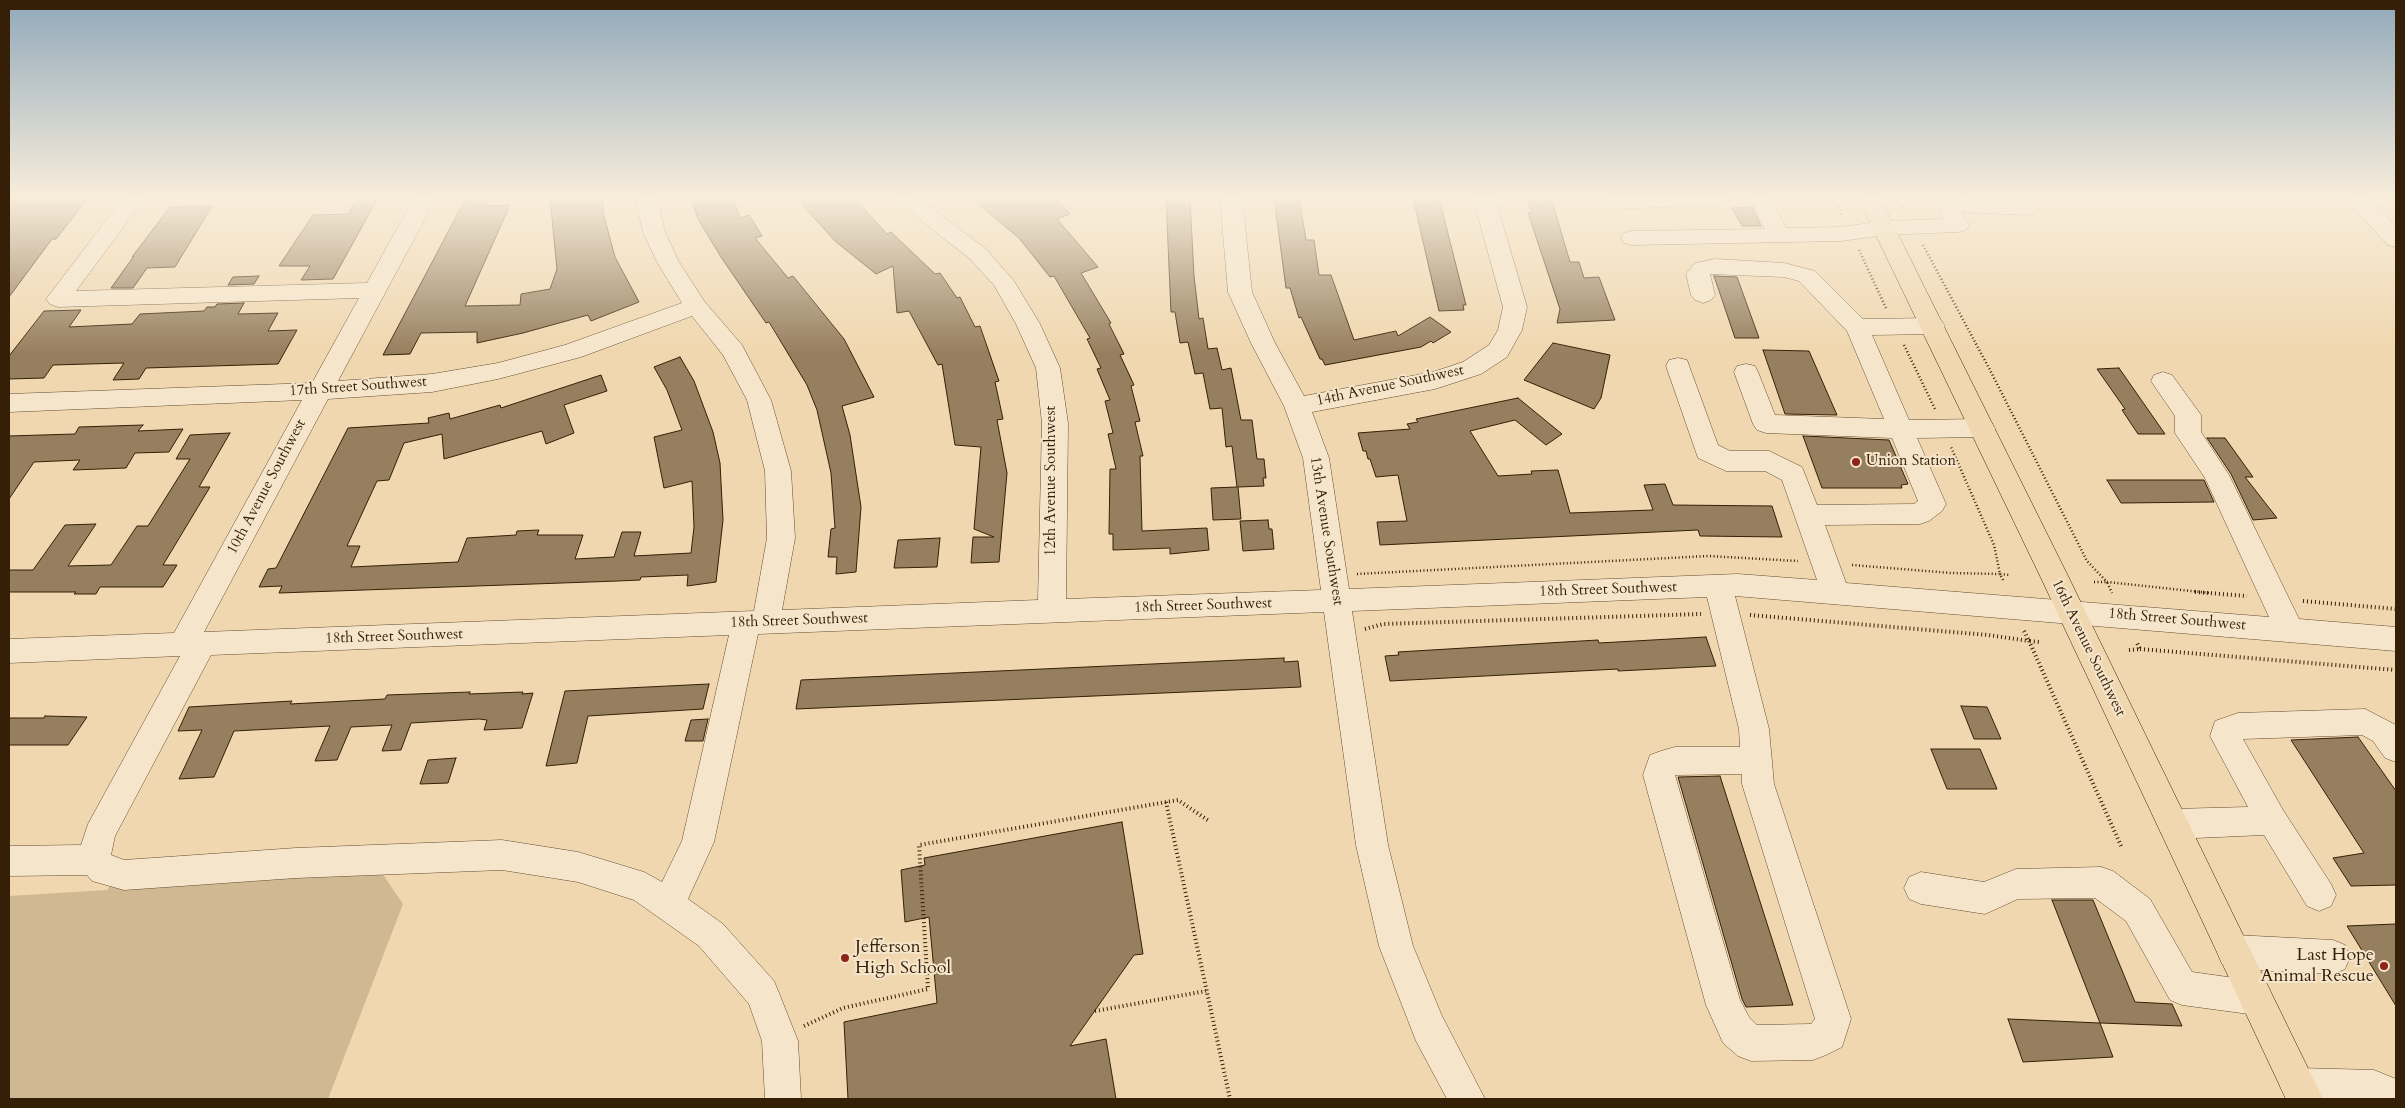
<!DOCTYPE html>
<html>
<head>
<meta charset="utf-8">
<style>
	body { margin:0 }
	#map { position:relative; width:2405px; height:1108px; overflow:hidden; background:#f0d7af; font-family:Cardo,serif }
	canvas { display:block }
	.frame { position:absolute; inset:0; border:10px solid #351f06; pointer-events:none }
</style>
</head>
<body>
<div id="map">
<canvas width="2405" height="1108"></canvas>
<div class="frame"></div>
</div>
<script>
const c = document.querySelector('canvas').getContext('2d');
c.lineJoin = 'round';
function fill(path, color) {
  c.fillStyle = color;
  c.fill(path, 'evenodd');
}
function toPath(rows) {
  const path = new Path2D();
  for (const r of rows) {
    path.moveTo(r[0], r[1]);
    for (let i = 2; i < r.length; i += 2) path.lineTo(r[i], r[i + 1]);
  }
  return path;
}
function stroke(path, color, width, dash) {
  c.strokeStyle = color;
  c.lineWidth = width;
  c.lineCap = dash ? 'butt' : 'round';
  c.setLineDash(dash || []);
  c.stroke(path);
}
function label(font, color, halo, rows, align = 'center') {
  c.font = font + ' Cardo,serif';
  c.lineWidth = 4;
  c.setLineDash([]);
  c.textBaseline = 'middle';
  c.strokeStyle = halo;
  c.fillStyle = color;
  for (const [text, x, y, turn = 0] of rows) {
    c.save();
    c.translate(x, y);
    c.rotate((+turn || 0) * Math.PI / 180);
    c.textAlign = isNaN(turn) ? turn : align;
    if (halo) c.strokeText(text, 0, 0);
    c.fillText(text, 0, 0);
    c.restore();
  }
}
fill(toPath([
	[380,870,403,904,328,1099,9,1099,9,896,107,890,110,886]
]), '#d0b892');
const building = toPath([
	[16,198,88,198,56,239,52,239,9,297,9,207,16,198],
	[358,198,378,198,333,279,301,280,310,266,279,266,313,215,348,214,358,198],
	[466,198,489,198,485,206,510,205,465,306,520,305,521,294,550,289,557,269,550,198,602,198,604,216,615,257,639,302,591,321,588,315,523,333,477,343,477,332,421,333,410,354,383,355,466,198],
	[691,198,733,198,740,218,749,215,762,236,755,238,788,278,793,276,844,339,874,397,842,406,850,435,861,507,856,572,836,574,837,557,828,557,831,529,835,528,831,473,817,410,807,385,769,322,766,323,721,257,698,219,691,198],
	[796,198,854,198,887,234,891,232,935,274,940,273,957,298,960,297,975,327,980,326,999,381,995,382,1003,419,997,420,1007,473,999,562,971,563,973,537,994,537,974,529,981,447,955,445,942,364,938,365,909,311,897,313,893,266,876,274,835,241,796,198],
	[971,198,1055,198,1070,214,1057,219,1098,267,1081,273,1111,323,1109,324,1124,354,1120,355,1134,385,1131,386,1140,421,1135,422,1143,456,1140,456,1142,531,1207,528,1209,550,1170,554,1170,548,1113,550,1113,534,1109,534,1110,469,1116,469,1108,434,1113,433,1105,401,1110,400,1097,369,1101,368,1087,339,1090,338,1054,276,1050,277,1019,238,971,198],
	[1166,198,1190,198,1194,276,1199,319,1203,318,1208,349,1217,348,1222,370,1231,368,1241,420,1252,420,1257,459,1264,459,1266,478,1263,478,1264,486,1238,487,1241,519,1213,520,1211,488,1237,487,1232,446,1226,447,1222,408,1210,409,1203,373,1195,374,1188,342,1180,343,1175,312,1171,312,1166,198],
	[1274,198,1299,198,1306,240,1314,240,1319,275,1331,275,1354,340,1396,331,1398,336,1430,317,1451,332,1433,343,1431,341,1421,347,1325,365,1322,359,1320,359,1301,317,1299,318,1290,288,1286,288,1274,198],
	[1413,198,1439,198,1466,305,1463,305,1464,310,1439,311,1413,198],
	[1527,198,1551,198,1570,262,1579,262,1584,278,1599,277,1615,320,1557,323,1560,309,1528,213,1532,213,1527,198],
	[212,206,175,267,147,268,133,288,111,288,134,256,132,257,170,207,212,206],
	[1752,207,1761,226,1742,226,1732,208,1752,207],
	[259,276,254,284,228,285,233,277,259,276],
	[1714,276,1737,277,1759,338,1735,338,1714,276],
	[244,303,238,314,278,313,268,331,297,330,278,364,146,368,139,379,113,380,124,363,53,365,44,378,9,379,9,356,44,311,81,310,69,327,132,324,140,314,204,311,207,307,215,307,217,304,244,303],
	[1553,343,1610,355,1601,398,1594,409,1524,380,1553,343],
	[1763,350,1809,351,1837,415,1785,414,1763,350],
	[680,357,694,381,713,432,720,463,723,520,716,582,687,586,688,575,641,577,640,580,618,581,279,593,282,586,259,587,268,569,276,568,348,428,429,423,428,418,449,413,450,419,500,405,501,408,601,375,607,391,564,405,574,433,546,444,542,431,444,459,442,434,404,443,389,480,377,481,347,546,360,546,351,567,458,562,467,538,516,535,517,531,539,530,537,535,583,535,575,559,614,557,622,532,641,532,634,556,691,553,694,527,692,481,664,488,654,437,682,430,667,390,654,367,680,357],
	[2119,368,2165,434,2138,434,2122,410,2125,409,2097,369,2119,368],
	[1518,398,1562,434,1546,445,1515,420,1470,431,1498,476,1532,474,1531,471,1558,470,1570,513,1653,510,1644,485,1665,484,1673,505,1772,506,1782,537,1700,536,1698,530,1380,545,1377,522,1407,521,1398,475,1376,477,1370,459,1368,459,1366,451,1363,451,1358,433,1410,429,1407,424,1418,422,1416,419,1518,398],
	[143,425,138,431,183,429,169,452,135,453,126,468,73,470,80,460,34,462,9,499,9,436,75,434,79,427,143,425],
	[230,433,199,487,210,487,163,565,177,565,163,587,100,587,96,594,74,594,76,592,9,592,9,570,33,570,65,525,96,524,68,566,111,565,137,526,148,526,190,459,176,459,190,435,230,433],
	[1803,436,1889,440,1908,484,1901,485,1902,488,1822,488,1803,436],
	[2207,438,2225,438,2253,477,2245,477,2277,518,2253,520,2231,474,2207,438],
	[2107,480,2204,480,2214,502,2121,503,2107,480],
	[1268,520,1269,529,1272,529,1274,549,1243,551,1240,521,1268,520],
	[940,538,937,567,894,568,898,540,940,538],
	[1706,637,1716,666,1618,671,1618,669,1390,681,1385,656,1399,655,1398,652,1598,640,1599,643,1706,637],
	[1284,658,1284,662,1298,661,1301,687,796,709,801,680,1284,658],
	[709,684,703,709,588,716,577,763,546,766,565,691,709,684],
	[470,692,469,694,523,692,522,694,533,693,522,728,484,730,487,720,479,719,411,723,401,750,382,751,392,725,351,727,337,760,315,761,330,726,234,731,214,777,179,779,202,730,178,731,189,707,292,701,290,704,385,699,387,695,470,692],
	[1961,706,1987,707,2001,739,1974,739,1961,706],
	[45,716,87,717,68,745,9,745,9,718,44,718,45,716],
	[708,719,703,741,685,741,691,720,708,719],
	[2358,737,2396,791,2396,885,2351,886,2333,858,2364,853,2291,740,2358,737],
	[1931,749,1980,749,1997,789,1947,789,1931,749],
	[456,758,448,783,420,784,428,760,456,758],
	[1720,776,1793,1005,1746,1007,1742,999,1678,777,1720,776],
	[1122,822,1143,954,1134,955,1070,1046,1106,1039,1116,1099,848,1099,844,1022,937,1003,929,917,905,922,901,870,925,865,924,858,1122,822],
	[2052,900,2093,900,2135,1002,2172,1004,2182,1026,2100,1023,2052,900],
	[2396,924,2396,1006,2347,926,2396,924],
	[2008,1019,2100,1023,2113,1057,2023,1062,2008,1019]
]);
fill(building, '#967f5e');
stroke(building, '#351f06', 1);
const minor = toPath([
	[123,198,145,198,76,291,367,283,414,198,436,198,338,381,432,374,498,363,565,345,682,303,657,262,643,232,635,198,657,198,665,232,679,262,704,301,742,345,771,400,791,471,795,538,782,610,1038,600,1042,423,1036,368,1016,324,994,285,970,259,893,198,918,198,986,249,1014,281,1040,324,1060,368,1068,423,1066,599,1321,590,1303,458,1284,406,1251,343,1228,292,1220,198,1242,198,1252,292,1275,343,1304,396,1433,372,1463,362,1489,345,1498,330,1503,307,1473,198,1495,198,1527,307,1522,330,1507,357,1481,374,1435,389,1312,412,1329,458,1349,589,1738,574,1817,580,1782,480,1765,471,1726,471,1698,458,1666,366,1669,360,1678,358,1687,360,1718,445,1730,451,1769,451,1802,467,1817,505,1914,504,1918,501,1892,438,1766,433,1757,430,1753,424,1734,372,1737,366,1746,364,1755,366,1758,372,1775,415,1884,419,1847,331,1799,281,1784,277,1710,274,1715,295,1711,300,1703,303,1695,300,1691,295,1686,274,1695,263,1715,259,1784,263,1815,271,1863,319,1933,318,1941,320,1945,326,1941,332,1933,334,1872,335,1909,420,1982,419,1991,422,1995,428,1991,434,1982,437,1917,438,1946,504,1942,511,1929,521,1920,524,1825,525,1846,583,2269,617,2205,478,2175,433,2175,416,2151,381,2154,375,2163,372,2172,375,2201,415,2201,432,2229,475,2299,619,2396,627,2396,651,1735,596,1769,729,1774,784,1851,1019,1842,1047,1826,1055,1813,1060,1751,1061,1738,1056,1723,1043,1706,1005,1643,775,1650,755,1661,751,1675,747,1740,747,1739,729,1707,597,1352,611,1388,845,1413,946,1442,1016,1485,1099,1447,1099,1416,1041,1379,946,1356,845,1324,612,758,634,714,842,688,899,723,924,774,981,779,993,798,1041,801,1099,765,1099,762,1041,749,1004,699,946,634,900,578,882,502,870,296,878,124,890,92,881,87,875,9,876,9,846,81,845,88,824,180,656,9,663,9,639,174,633,302,400,9,412,9,394,312,383,359,298,58,307,50,304,46,299,50,294,123,198],
	[692,316,723,355,747,400,765,471,767,538,754,611,204,632,328,399,432,392,498,379,581,357,692,316],
	[729,635,682,841,662,882,644,872,578,852,502,840,296,848,124,860,111,855,115,836,211,655,729,635],
	[1742,774,1742,784,1815,1019,1811,1024,1757,1025,1749,1017,1740,1000,1675,775,1742,774],
	[1603,198,1731,198,1728,203,1720,205,1611,209,1603,207,1600,202,1603,198],
	[1749,198,1771,198,1786,228,1841,227,1885,221,1944,219,1933,198,2026,201,2034,203,2037,208,2034,213,2026,215,1962,212,1969,225,1966,230,1958,232,1885,235,1841,241,1632,245,1624,243,1621,238,1624,233,1632,231,1765,229,1749,198],
	[2344,198,2368,198,2396,227,2396,247,2388,245,2344,198],
	[2365,709,2396,725,2396,762,2385,758,2373,741,2362,735,2243,739,2283,810,2331,884,2336,895,2331,906,2319,911,2307,906,2264,835,2173,839,2162,834,2157,824,2162,814,2173,809,2248,807,2210,736,2215,721,2238,713,2365,709],
	[2101,867,2113,871,2150,899,2192,972,2256,981,2268,986,2273,998,2268,1010,2256,1015,2182,1005,2170,1000,2126,921,2095,898,2018,899,1985,914,1921,904,1909,899,1904,888,1909,877,1921,872,1984,882,2016,869,2101,867],
	[2234,935,2333,940,2345,945,2350,957,2345,969,2333,974,2234,969,2222,964,2217,952,2222,940,2234,935],
	[2298,1068,2374,1070,2396,1079,2396,1099,2286,1099,2280,1086,2285,1073,2298,1068]
]);
const major = toPath([
	[1858,198,1880,198,2069,578,2323,1099,2286,1099,2041,578,1858,198]
]);
stroke(minor, '#644d30', 1);
stroke(major, '#351f06', 1);
stroke(toPath([
	[1833,198,1842,215],
	[1898,198,1903,209],
	[1923,245,1990,370,2087,561,2107,582,2210,593],
	[1859,250,1886,308],
	[1904,345,1935,409],
	[1852,565,1951,573,2000,574,1994,545,1951,447],
	[1357,574,1708,556,1798,561],
	[2003,580,2000,574,2010,575],
	[2094,582,2107,582,2112,593]
]), '#351f06', 2.5, [1, 2.5]);
stroke(toPath([
	[2195,592,2247,596],
	[2303,601,2396,609],
	[1750,615,1988,635,2029,641,2122,848],
	[1365,629,1383,624,1701,614],
	[2024,631,2029,641,2040,642],
	[2140,649,2396,670],
	[2129,650,2140,649,2136,641],
	[1166,802,1230,1099],
	[1095,1011,1206,991],
	[804,1026,843,1008,928,989,919,845,1178,800,1209,821]
]), '#351f06', 4, [1, 3]);
fill(minor, '#f5e5cb');
fill(major, '#f0d7af');
const sky = c.createLinearGradient(0, 0, 0, 353);
sky.addColorStop(0, '#91a9ba');
sky.addColorStop(0.56, '#f8eddb');
sky.addColorStop(1, '#f8eddb00');
c.fillStyle = sky;
c.fillRect(0, 0, 2405, 353);
for (const [x, y, r, color] of [
	[1856,462,5,"#8f2418"],
	[845,958,5,"#8f2418"],
	[2384,966,5,"#8f2418"]
]) {
  const dot = new Path2D();
  dot.arc(x, y, r, 0, 2 * Math.PI);
  c.fillStyle = color;
  c.fill(dot);
  stroke(dot, '#f5e5cb', 2);
}
label('15px', '#351f06', '#f5e5cb', [
	["14th Avenue Southwest",1390,386,-12],
	["17th Street Southwest",358,387,-4],
	["12th Avenue Southwest",1052,481,-90],
	["10th Avenue Southwest",267,487,-62],
	["13th Avenue Southwest",1326,531,81],
	["18th Street Southwest",1608,590,-2],
	["18th Street Southwest",1203,606,-2],
	["18th Street Southwest",2177,620,5],
	["18th Street Southwest",799,621,-2],
	["18th Street Southwest",394,637,-2],
	["16th Avenue Southwest",2088,648,64]
]);
label('15px', '#351f06', '#f5e5cb', [
	["Union Station",1866,462]
], 'left');
label('18px', '#351f06', '#f5e5cb', [
	["Jefferson",855,948],
	["High School",855,969],
	["Last Hope",2374,956,"right"],
	["Animal Rescue",2374,977,"right"]
], 'left');
</script>
</body>
</html>
